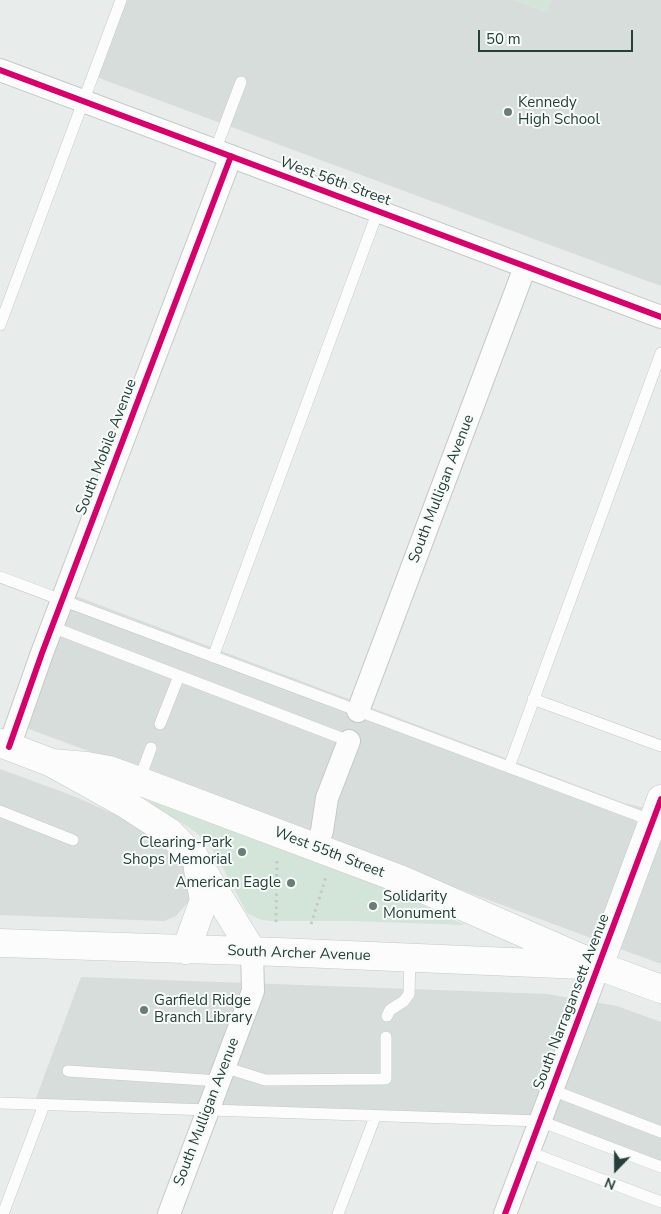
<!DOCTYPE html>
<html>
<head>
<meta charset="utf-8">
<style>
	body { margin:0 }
	#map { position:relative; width:661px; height:1214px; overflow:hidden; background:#e8ecea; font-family:"Nunito Sans",sans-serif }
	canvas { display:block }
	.north { position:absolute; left:591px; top:1144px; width:50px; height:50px; -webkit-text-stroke:4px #f7fbf9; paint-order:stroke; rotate:202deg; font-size:14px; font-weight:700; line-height:20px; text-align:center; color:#264039 }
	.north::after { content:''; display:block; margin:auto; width:18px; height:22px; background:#264039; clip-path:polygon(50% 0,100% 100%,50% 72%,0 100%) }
	.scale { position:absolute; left:478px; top:30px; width:155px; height:22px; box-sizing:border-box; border:2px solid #264039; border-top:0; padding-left:6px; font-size:15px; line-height:18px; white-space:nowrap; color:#264039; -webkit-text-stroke:4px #f7fbf9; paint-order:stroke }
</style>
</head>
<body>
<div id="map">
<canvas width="661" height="1214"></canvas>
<div class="north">N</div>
<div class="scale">50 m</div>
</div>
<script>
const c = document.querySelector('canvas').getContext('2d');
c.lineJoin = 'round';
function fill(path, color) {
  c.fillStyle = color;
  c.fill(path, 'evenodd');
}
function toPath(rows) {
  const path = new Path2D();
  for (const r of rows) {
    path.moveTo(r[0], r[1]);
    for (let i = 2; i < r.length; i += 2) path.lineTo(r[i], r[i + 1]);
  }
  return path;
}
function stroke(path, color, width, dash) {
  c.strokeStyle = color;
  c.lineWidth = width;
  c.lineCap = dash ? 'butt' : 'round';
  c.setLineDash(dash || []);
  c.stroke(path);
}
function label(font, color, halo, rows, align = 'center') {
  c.font = font + ' "Nunito Sans",sans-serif';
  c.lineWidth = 4;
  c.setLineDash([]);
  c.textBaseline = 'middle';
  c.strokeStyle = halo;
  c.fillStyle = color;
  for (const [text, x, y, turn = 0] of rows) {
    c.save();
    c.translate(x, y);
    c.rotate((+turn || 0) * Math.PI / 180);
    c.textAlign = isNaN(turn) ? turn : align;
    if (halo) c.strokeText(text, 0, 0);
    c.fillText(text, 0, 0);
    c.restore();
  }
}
fill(toPath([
	[119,0,513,0,547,12,551,0,661,0,661,286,91,75],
	[65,592,624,803,661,812,661,964,13,723],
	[0,769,76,797,134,823,187,862,191,899,176,916,164,921,0,915],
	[81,977,547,994,617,1006,661,1022,661,1165,533,1116,35,1101]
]), '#d6ddda');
fill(toPath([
	[513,0,551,0,547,12],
	[142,795,375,883,465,925,353,921,269,921,259,919,247,913,216,855,204,839,190,828,153,805]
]), '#d3e4d8');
const service = toPath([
	[215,151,241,82],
	[0,325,121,0],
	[0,577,653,821],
	[52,627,349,741],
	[213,657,378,211],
	[533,699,661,746],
	[160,724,179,676],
	[509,767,661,353],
	[139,781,151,748],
	[0,811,73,840],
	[387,1016,390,1010,404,1001,409,994,410,958],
	[224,1067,265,1080,386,1079,386,1037],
	[68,1071,219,1081],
	[552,1090,661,1132],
	[0,1103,540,1121,661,1167],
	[529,1152,661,1202],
	[3,1214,44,1105],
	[338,1214,375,1117]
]);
const minor = toPath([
	[0,70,661,317],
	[358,711,525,267],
	[9,747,42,653,231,156],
	[316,847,322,831,327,798,349,741],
	[169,1214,253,991,252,951],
	[505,1214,599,966]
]);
const tertiary = toPath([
	[599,966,661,799]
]);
const secondary = toPath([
	[0,743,52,763,124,803,169,832,195,858,252,951],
	[52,763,87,766,109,770,139,781,400,879,599,966,661,989],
	[0,943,278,952,582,965],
	[186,950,204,900,198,869]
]);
stroke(service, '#c5c9c7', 12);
stroke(minor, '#c5c9c7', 24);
stroke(tertiary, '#c5c9c7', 29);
stroke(secondary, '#c4c9c7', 29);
stroke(toPath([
	[276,922,277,858],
	[311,924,326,877]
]), '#c3cbc9', 3, [2.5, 4]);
stroke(service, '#fcfcfc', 11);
stroke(minor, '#fcfcfc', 22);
stroke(tertiary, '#fcfcfc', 28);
stroke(secondary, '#fcfcfc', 28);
stroke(toPath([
	[0,70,661,317],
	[9,747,42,653,231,156],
	[505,1214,661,799]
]), '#d6006c', 6);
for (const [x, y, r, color] of [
	[508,112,5,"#6a7c77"],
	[242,852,5,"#6a7c77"],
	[291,883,5,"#6a7c77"],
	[373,906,5,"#6a7c77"],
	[144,1010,5,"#6a7c77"]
]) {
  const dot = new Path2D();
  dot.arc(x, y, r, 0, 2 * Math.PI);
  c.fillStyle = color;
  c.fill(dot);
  stroke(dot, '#f7fbf9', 2);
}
label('15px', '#264039', '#f7fbf9', [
	["Kennedy",518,103],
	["High School",518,120],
	["Clearing-Park",232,843,"right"],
	["Shops Memorial",232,860,"right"],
	["American Eagle",281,883,"right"],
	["Solidarity",383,897],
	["Monument",383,914],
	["Garfield Ridge",154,1001],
	["Branch Library",154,1018]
], 'left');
label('15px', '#264039', '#f7fbf9', [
	["West 56th Street",335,182,20],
	["South Mobile Avenue",107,447,-69],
	["South Mulligan Avenue",442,489,-69],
	["West 55th Street",329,853,21],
	["South Archer Avenue",299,954,2],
	["South Narragansett Avenue",572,1002,-69],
	["South Mulligan Avenue",207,1112,-69]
]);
</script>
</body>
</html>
